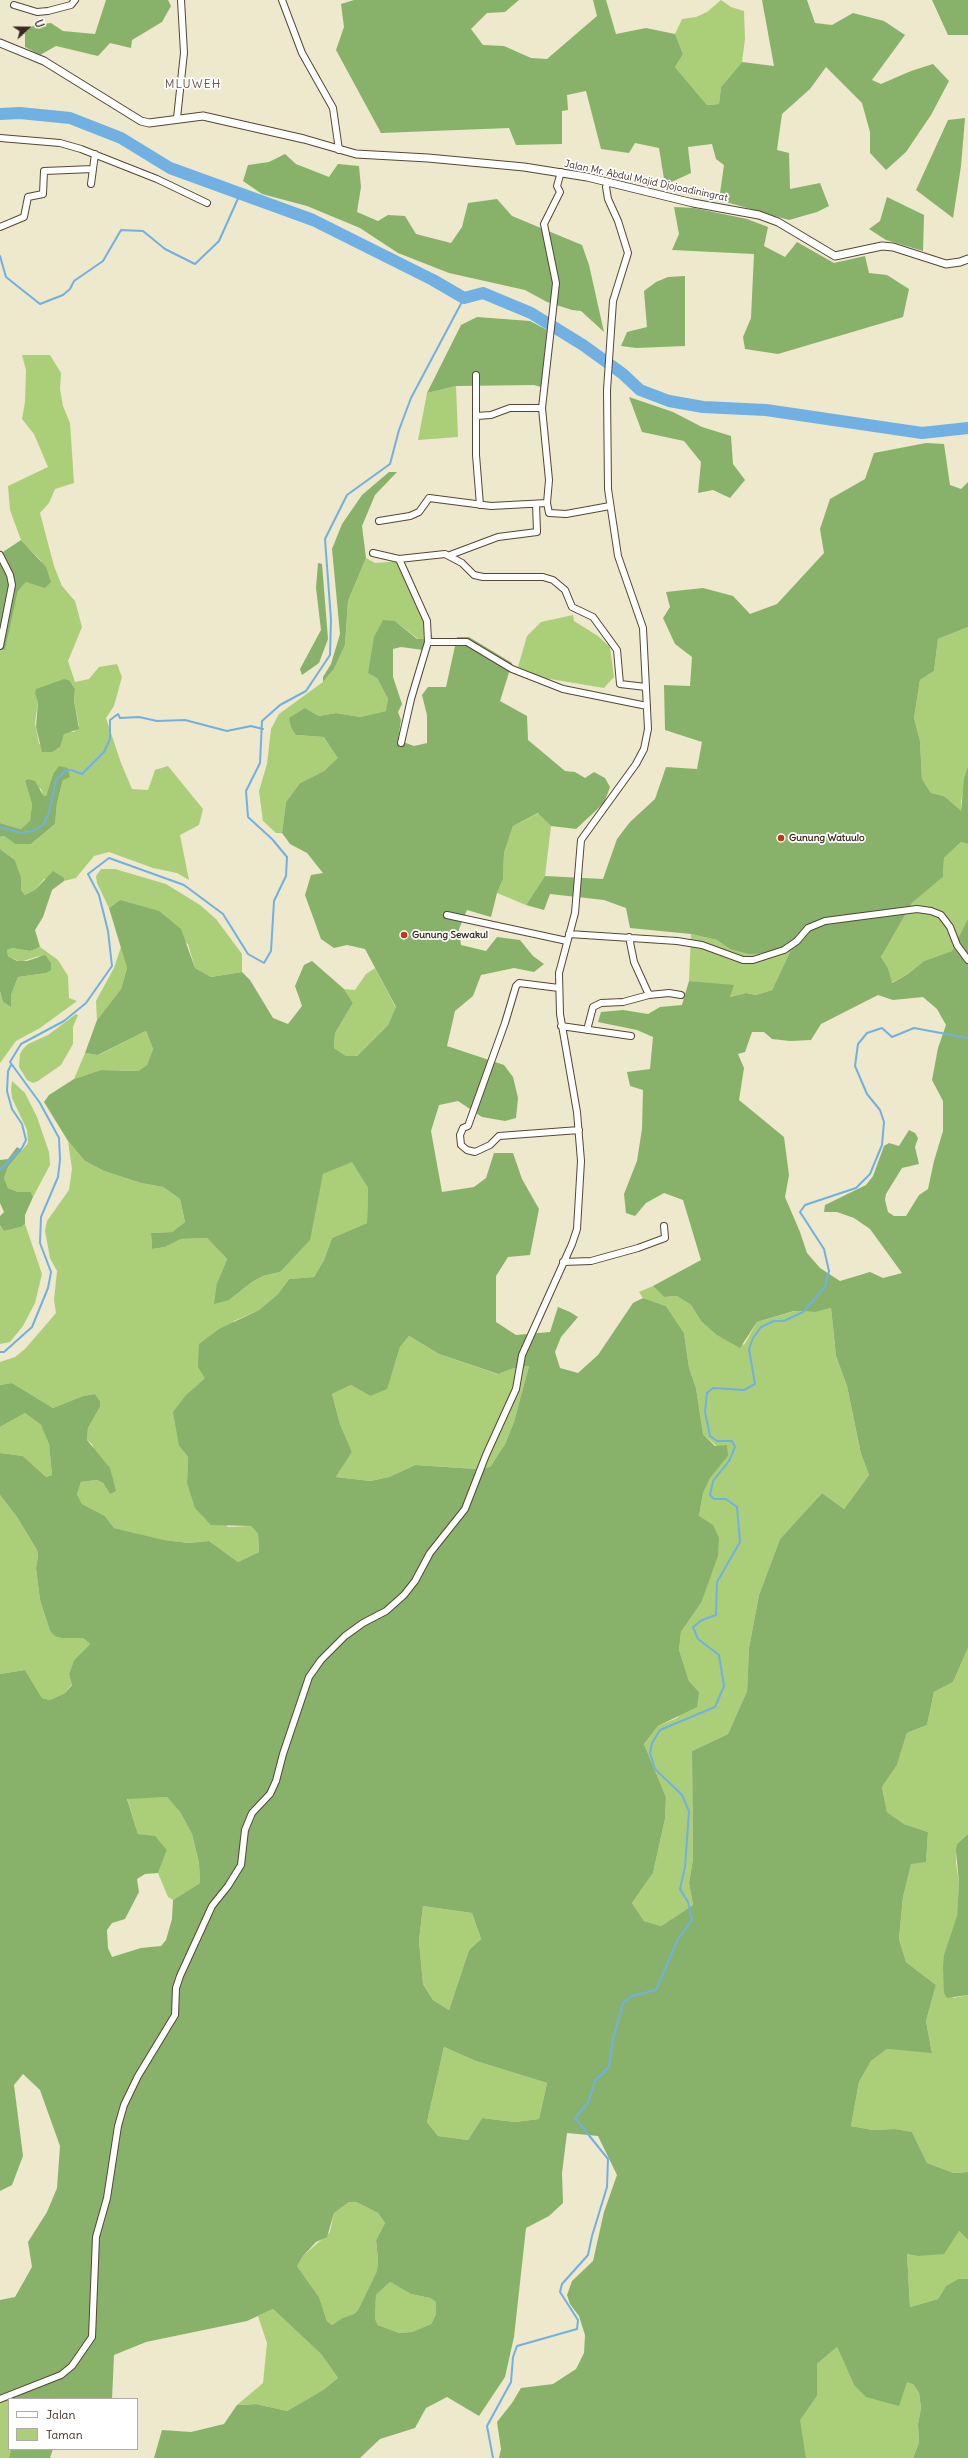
<!DOCTYPE html>
<html>
<head>
<meta charset="utf-8">
<style>
	body { margin:0 }
	#map { position:relative; width:968px; height:2458px; overflow:hidden; background:#eee8cc; font-family:Delius,sans-serif }
	canvas { display:block }
	.legend { position:absolute; left:8px; top:2398px; width:130px; height:52px; box-sizing:border-box; background:#fff; border:1px solid #b1aaa5; margin:0; padding:5px 7px; list-style:none; font-size:12px; color:#3b2a1e }
	.legend li { display:flex; align-items:center; gap:8px; height:20px }
	.legend b { width:20px; border:1px solid #b1aaa5 }
	.north { position:absolute; left:8px; top:8px; width:40px; height:40px; -webkit-text-stroke:3px #fff; paint-order:stroke; rotate:69deg; font-size:11px; font-weight:700; line-height:16px; text-align:center; color:#3b2a1e }
	.north::after { content:''; display:block; margin:auto; width:14px; height:18px; background:#3b2a1e; clip-path:polygon(50% 0,100% 100%,50% 72%,0 100%) }
</style>
</head>
<body>
<div id="map">
<canvas width="968" height="2458"></canvas>
<ul class="legend">
<li><b style="height:5px;background:#fff"></b>Jalan</li>
<li><b style="height:11px;background:#abcf79"></b>Taman</li>
</ul>
<div class="north">U</div>
</div>
<script>
const c = document.querySelector('canvas').getContext('2d');
c.lineJoin = 'round';
function fill(path, color) {
  c.fillStyle = color;
  c.fill(path, 'evenodd');
}
function toPath(rows) {
  const path = new Path2D();
  for (const r of rows) {
    path.moveTo(r[0], r[1]);
    for (let i = 2; i < r.length; i += 2) path.lineTo(r[i], r[i + 1]);
  }
  return path;
}
function stroke(path, color, width, dash) {
  c.strokeStyle = color;
  c.lineWidth = width;
  c.lineCap = dash ? 'butt' : 'round';
  c.setLineDash(dash || []);
  c.stroke(path);
}
function label(font, color, halo, rows, align = 'center') {
  c.font = font + ' Delius,sans-serif';
  c.lineWidth = 3.5;
  c.setLineDash([]);
  c.textBaseline = 'middle';
  c.strokeStyle = halo;
  c.fillStyle = color;
  for (const [text, x, y, turn = 0] of rows) {
    c.save();
    c.translate(x, y);
    c.rotate((+turn || 0) * Math.PI / 180);
    c.textAlign = isNaN(turn) ? turn : align;
    if (halo) c.strokeText(text, 0, 0);
    c.fillText(text, 0, 0);
    c.restore();
  }
}
fill(toPath([
	[721,0,731,7,744,11,745,39,742,62,721,87,719,104,707,105,675,67,683,54,675,34,682,19,696,17,707,12],
	[22,355,50,355,61,373,60,389,63,406,70,423,74,483,55,489,49,503,40,513,54,566,62,586,75,601,82,627,68,661,75,682,89,679,99,667,117,664,122,677,114,706,106,718,121,763,132,789,148,790,155,770,168,766,203,809,199,825,180,835,189,880,177,873,153,868,109,852,94,856,76,878,64,881,64,878,44,879,36,889,25,895,21,890,21,877,15,860,0,849,0,837,4,836,15,844,31,844,55,824,57,803,63,780,53,774,46,796,43,795,41,789,25,781,32,804,30,822,21,829,0,823,0,648,5,649,18,591,26,582,31,583,41,561,21,540,10,510,8,486,48,467,34,434,22,419,25,402,26,370],
	[70,681,75,689,74,700,79,726,74,732,67,732,64,734,58,749,39,744,35,723,38,702],
	[456,386,458,437,418,440,427,393],
	[366,558,375,563,402,561,420,598,433,639,418,639,395,621,377,678,388,699,387,711,360,717,336,713,319,716,305,708,296,735,324,737,339,758,324,771,300,783,286,802,282,833,276,833,263,821,259,791,267,764,271,729,279,714,323,682,334,669,345,645,348,601],
	[573,615,574,621,598,636,610,647,614,677,604,688,544,678,518,667,527,636,541,622],
	[968,627,968,766,961,802,961,812,944,796,931,793,922,779,920,741,914,718,920,680,934,671,938,639],
	[539,813,551,826,545,876,526,905,497,893,503,879,504,853,513,826],
	[961,842,968,844,968,919,964,929,952,951,924,961,908,974,891,983,888,968,881,957,912,903,943,877,944,858],
	[101,869,115,869,166,884,200,905,216,919,242,954,242,972,211,977,195,968,188,944,120,900,109,908,97,883,96,876],
	[691,934,717,940,730,949,784,948,790,952,772,990,756,995,746,993,730,997,733,986,689,981],
	[40,947,58,960,68,976,69,998,77,1001,40,1028,16,1041,0,1063,0,991,3,1002,11,1007,11,995,18,977,46,973,39,956,20,962,8,956,7,950,12,948,30,951],
	[121,947,127,968,121,989,97,1020,96,1001,114,968],
	[375,968,396,1008,388,1025,357,1056,346,1056,334,1048,335,1033,353,1003,344,989,355,990,366,974],
	[76,1014,78,1015,73,1027,73,1044,61,1065,38,1081,33,1083,27,1080,19,1067,20,1054,23,1049,28,1044,48,1035],
	[146,1031,153,1049,147,1065,138,1071,101,1070,74,1079,85,1053,99,1055],
	[12,1081,25,1093,37,1117,49,1152,50,1165,33,1197,31,1192,18,1192,8,1188,4,1178,8,1167,28,1143,27,1130,12,1098,11,1090],
	[68,1141,85,1161,104,1171,141,1183,163,1187,180,1199,185,1222,172,1232,151,1233,152,1249,165,1247,181,1239,207,1238,227,1259,217,1283,229,1300,252,1282,263,1276,280,1272,316,1202,323,1174,352,1161,368,1188,367,1223,332,1238,324,1260,314,1277,289,1279,278,1294,259,1310,234,1321,205,1378,187,1394,179,1446,188,1457,187,1483,228,1527,251,1526,258,1534,259,1552,238,1562,209,1541,189,1543,163,1540,114,1528,105,1516,82,1504,77,1494,81,1482,97,1480,103,1483,110,1494,92,1444,87,1440,88,1428,100,1407,100,1401,95,1394,83,1396,53,1408,12,1383,0,1385,0,1362,15,1357,25,1349,56,1313,54,1300,57,1271,50,1258,45,1231,47,1221,69,1190,72,1169],
	[25,1224,42,1274,35,1303,23,1326,10,1342,0,1344,0,1225,4,1231,21,1227],
	[653,1286,664,1297,677,1296,691,1305,701,1321,744,1345,757,1322,795,1311,816,1312,831,1308,836,1356,847,1386,861,1454,869,1475,844,1509,822,1493,780,1539,759,1595,749,1648,747,1691,728,1734,692,1751,693,1859,689,1883,693,1905,661,1926,644,1921,632,1903,653,1873,665,1819,666,1797,644,1744,658,1726,677,1718,699,1692,689,1681,679,1650,681,1632,701,1603,699,1516,703,1493,709,1478,728,1456,703,1434,696,1388,689,1368,684,1333,666,1306,643,1298,639,1292],
	[409,1336,439,1354,497,1374,511,1369,529,1366,514,1422,505,1444,490,1467,476,1469,415,1465,389,1477,370,1481,336,1477,352,1452,340,1424,332,1394,351,1385,370,1396,392,1372,400,1347],
	[25,1413,41,1425,44,1431,49,1444,52,1475,46,1477,23,1456,0,1453,0,1427],
	[0,1495,17,1517,37,1550,38,1556,36,1568,40,1600,50,1631,60,1638,83,1638,90,1644,74,1660,69,1674,72,1684,65,1693,50,1700,42,1698,25,1670,0,1674],
	[968,1648,968,1834,957,1844,956,1863,959,1883,953,1998,968,1995,968,2172,954,2173,927,2163,912,2132,895,2129,873,2130,851,2126,859,2082,871,2061,887,2049,932,2052,926,2021,936,1985,906,1962,899,1939,903,1897,911,1863,926,1861,928,1832,904,1824,887,1812,882,1787,897,1765,907,1733,927,1725,934,1692,953,1682],
	[167,1797,180,1812,192,1834,199,1863,200,1883,173,1900,168,1897,158,1873,167,1850,155,1837,138,1834,127,1798],
	[423,1906,472,1913,481,1939,469,1950,449,2010,433,2000,423,1984,419,1941],
	[444,2047,476,2061,547,2083,539,2119,515,2122,482,2118,468,2140,438,2136,427,2122],
	[349,2202,356,2202,378,2213,385,2223,376,2240,378,2259,377,2271,358,2310,354,2314,342,2318,332,2325,327,2321,319,2297,297,2266,303,2256,330,2232,334,2213],
	[959,2231,968,2240,968,2279,958,2279,946,2286,938,2299,910,2307,907,2254,917,2256],
	[390,2282,411,2294,430,2298,436,2302,436,2314,431,2324,412,2332,399,2333,378,2325,375,2319,376,2295],
	[273,2309,321,2354,338,2378,323,2390,287,2411,256,2404,237,2405,263,2383,267,2343,258,2316],
	[837,2347,854,2385,908,2381,913,2384,919,2393,921,2408,918,2424,919,2443,913,2458,806,2458,799,2420,817,2396,817,2364],
	[9,2398,18,2399,9,2399,9,2449,11,2449,9,2458,0,2458,0,2401]
]), '#abcf79');
fill(toPath([
	[106,0,168,0,171,6,162,22,132,40,131,48,110,43,98,56,56,46,40,55,25,47,25,33,34,25,51,23,63,31,95,34],
	[354,0,519,0,505,12,487,13,471,29,483,45,504,46,531,58,547,59,597,16,593,0,606,0,616,34,646,28,675,34,683,54,675,67,707,105,719,104,721,87,742,62,774,66,762,0,807,0,815,23,832,25,853,13,884,21,905,35,872,80,881,84,911,71,933,64,949,81,931,115,906,152,886,170,870,153,870,132,862,103,826,67,810,89,782,114,777,150,789,153,790,189,820,183,829,206,817,212,789,220,719,200,724,165,716,159,712,144,688,147,691,173,665,185,659,148,635,143,629,153,601,149,586,91,567,95,568,110,562,111,562,144,516,145,509,128,381,133,336,50,344,27,341,4],
	[932,0,968,0,968,35,948,35],
	[965,118,961,166,953,218,916,190,948,120],
	[285,154,296,164,329,177,338,164,359,166,361,187,357,212,378,221,388,215,405,216,416,234,451,243,462,227,468,203,497,199,512,216,582,245,589,265,604,332,581,311,572,310,547,302,525,290,449,273,398,253,360,228,307,206,262,194,243,181,248,165,269,162],
	[887,197,924,215,923,251,886,240,869,229,880,221],
	[674,207,694,208,747,219,768,227,764,246,785,257,797,242,834,263,865,256,869,273,887,275,909,289,903,317,778,354,745,349,743,337,751,318,754,254,672,250,679,234],
	[685,276,685,346,636,348,621,346,627,332,647,327,644,291,656,282,668,277],
	[477,317,530,321,547,330,541,387,534,385,456,386,427,393,461,325],
	[629,397,673,412,702,427,731,436,733,464,745,480,730,498,713,490,698,493,701,462,684,441,642,432],
	[926,443,944,444,950,485,961,489,968,482,968,627,938,639,934,671,920,680,914,718,920,741,922,779,931,793,944,796,961,811,964,779,968,766,968,844,961,842,944,858,943,877,912,903,881,957,888,968,892,983,908,974,924,961,952,951,968,919,968,1648,953,1682,934,1692,927,1725,907,1733,897,1765,882,1787,887,1812,904,1824,928,1832,926,1862,911,1864,903,1897,899,1939,906,1962,936,1985,926,2021,932,2053,887,2049,871,2061,859,2082,851,2126,873,2130,895,2129,912,2132,927,2163,954,2173,968,2172,968,2240,959,2231,944,2254,917,2256,907,2254,910,2307,938,2299,946,2286,958,2279,968,2279,968,2458,913,2458,919,2443,918,2424,921,2408,919,2393,913,2384,907,2382,899,2406,866,2397,854,2385,837,2347,817,2364,817,2396,800,2420,806,2458,499,2458,501,2449,497,2422,512,2403,521,2388,553,2384,576,2369,584,2353,585,2335,579,2316,570,2304,567,2295,572,2281,593,2261,604,2212,617,2175,598,2136,567,2133,562,2173,563,2203,549,2216,526,2228,514,2337,505,2377,479,2416,447,2397,426,2408,415,2428,380,2439,360,2458,154,2458,162,2430,191,2432,224,2424,237,2405,256,2404,287,2411,323,2390,338,2378,321,2354,273,2309,247,2321,146,2342,114,2355,112,2399,9,2398,0,2401,0,2300,15,2297,32,2267,28,2242,47,2212,57,2188,60,2146,40,2090,23,2074,14,2085,23,2156,12,2185,0,2191,0,1674,25,1670,42,1698,50,1700,65,1693,72,1685,69,1674,74,1660,90,1644,83,1638,61,1638,55,1636,50,1631,40,1600,36,1568,38,1556,37,1550,17,1517,0,1495,0,1453,23,1456,46,1477,52,1475,49,1444,41,1425,25,1413,0,1427,0,1385,12,1383,53,1408,83,1396,95,1394,100,1401,100,1407,88,1428,87,1440,110,1468,116,1491,110,1494,103,1483,97,1480,81,1482,77,1494,82,1504,105,1516,114,1528,164,1540,189,1543,209,1541,238,1562,259,1552,258,1534,251,1526,211,1525,195,1508,187,1483,188,1457,179,1446,173,1412,187,1394,205,1378,198,1367,199,1344,219,1329,259,1310,278,1294,289,1279,314,1277,324,1260,332,1238,367,1223,368,1188,352,1162,323,1174,310,1240,280,1272,263,1276,252,1282,229,1300,214,1304,217,1283,227,1259,207,1238,181,1239,165,1247,152,1249,151,1233,172,1232,185,1222,180,1199,163,1187,141,1183,104,1171,85,1161,68,1141,44,1102,49,1095,74,1079,101,1070,138,1071,147,1065,153,1049,146,1031,98,1055,85,1053,97,1020,121,989,127,968,109,908,120,900,159,911,181,929,195,968,211,977,242,972,250,980,273,1018,288,1024,302,1006,295,986,304,965,312,961,344,989,353,1003,335,1033,334,1048,346,1056,357,1056,388,1025,396,1007,365,949,347,945,334,948,321,939,305,895,311,875,323,873,307,853,290,844,282,833,286,802,300,783,324,771,338,758,324,737,296,735,291,727,289,718,305,708,319,716,336,713,360,717,386,711,388,699,377,678,368,673,374,637,383,620,395,621,417,639,425,639,423,650,401,647,393,649,393,677,402,704,398,712,401,720,398,740,414,746,427,743,427,715,422,695,428,687,446,687,457,637,469,637,512,663,500,701,527,716,528,740,565,771,575,772,585,778,594,772,605,778,610,787,604,803,576,829,551,826,538,813,513,826,504,853,503,879,497,893,491,917,467,910,459,929,461,945,486,951,497,937,520,940,533,956,544,964,534,972,514,968,481,975,473,996,455,1011,447,1046,504,1065,513,1077,518,1098,516,1118,505,1121,482,1117,458,1101,439,1105,431,1131,442,1192,474,1187,486,1178,494,1153,513,1153,522,1179,539,1209,530,1255,508,1257,496,1276,496,1322,516,1335,550,1332,558,1307,570,1312,578,1317,561,1337,555,1352,560,1368,578,1373,598,1355,633,1303,643,1298,666,1306,684,1333,689,1368,696,1388,703,1434,715,1446,727,1445,728,1456,710,1478,703,1493,699,1516,713,1525,719,1538,718,1556,701,1603,681,1632,679,1650,689,1681,699,1692,697,1707,658,1726,644,1744,666,1797,665,1819,653,1873,632,1903,644,1921,661,1926,693,1905,689,1883,693,1859,692,1751,728,1734,747,1691,749,1648,759,1595,780,1539,822,1493,844,1509,869,1475,861,1454,847,1386,836,1356,831,1308,816,1312,794,1311,757,1322,740,1348,717,1335,701,1321,691,1305,677,1296,664,1297,653,1286,701,1260,683,1200,664,1193,646,1203,635,1216,626,1213,624,1194,637,1161,642,1129,643,1090,630,1086,627,1072,650,1069,653,1037,637,1030,598,1022,601,1012,623,1010,648,1014,660,1007,682,1005,689,981,734,985,730,997,746,993,756,995,772,990,790,952,784,948,765,953,749,954,730,949,717,940,691,934,630,928,626,908,604,900,550,894,544,910,526,905,545,876,603,879,617,839,630,822,655,799,666,767,697,769,702,742,665,730,664,685,690,686,692,657,675,644,663,618,670,607,666,592,703,588,733,596,750,614,777,604,824,553,820,529,830,499,865,479,874,453],
	[878,995,893,1000,923,997,937,1009,946,1025,938,1048,932,1080,943,1101,943,1131,934,1161,928,1189,919,1195,906,1216,894,1216,888,1212,885,1200,886,1194,902,1168,919,1164,915,1147,918,1138,915,1133,909,1130,899,1146,889,1143,884,1146,873,1176,866,1185,825,1205,824,1212,837,1212,854,1218,870,1229,902,1273,883,1278,870,1272,840,1281,820,1268,807,1253,800,1232,785,1197,789,1175,784,1137,739,1100,744,1068,738,1054,745,1052,752,1032,764,1032,772,1039,790,1041,811,1040,821,1024],
	[409,1336,439,1354,498,1374,511,1369,529,1366,514,1422,505,1444,490,1467,476,1469,415,1465,389,1477,370,1481,336,1477,352,1452,340,1424,332,1394,351,1385,370,1396,387,1389,400,1347],
	[167,1797,180,1812,192,1834,199,1863,200,1883,173,1900,172,1919,166,1940,161,1946,141,1948,112,1957,108,1948,107,1930,112,1923,125,1919,139,1892,137,1879,145,1874,158,1873,167,1850,155,1836,138,1834,127,1799],
	[423,1906,472,1913,481,1939,469,1950,449,2010,433,2000,423,1984,419,1941],
	[444,2047,476,2061,547,2083,539,2119,515,2122,482,2118,468,2140,438,2136,427,2122],
	[349,2202,356,2202,378,2213,385,2223,376,2240,378,2259,377,2271,358,2310,354,2314,342,2318,332,2325,327,2321,319,2297,297,2266,303,2256,316,2242,327,2237,334,2213],
	[390,2282,411,2294,430,2298,436,2302,436,2314,431,2324,412,2332,399,2333,378,2325,375,2319,376,2295],
	[389,472,397,472,375,495,362,526,366,558,348,601,345,645,334,669,323,682,323,677,331,664,340,634,332,549,342,524,362,495],
	[21,540,46,567,51,582,45,588,26,582,18,591,5,650,0,648,0,554],
	[318,563,322,564,328,639,319,663,302,675,300,669,321,630,316,588],
	[64,679,70,681,75,689,74,700,79,729,64,734,60,747,52,752,42,752,36,727,38,702,35,693,36,689],
	[59,766,68,768,70,777,63,780,57,803,55,824,31,844,15,844,4,836,0,837,0,823,21,829,30,821,32,804,25,781,28,779,35,781,43,795,46,796,53,774],
	[0,849,15,860,21,877,21,890,25,895,36,889,53,871,64,878,64,881,52,890,43,917,35,930,40,947,30,951,12,948,7,950,8,956,17,961,27,961,45,955,51,963,51,970,46,973,18,977,11,995,11,1007,3,1002,0,991],
	[17,1147,22,1150,8,1167,4,1178,8,1188,18,1192,31,1192,33,1197,25,1215,25,1224,21,1227,4,1231,0,1225,0,1216,4,1212,0,1203,0,1160,8,1159],
	[968,1834,968,1995,947,1998,944,1993,943,1968,944,1955,957,1916,959,1883,956,1850,957,1844],
	[11,2449,53,2449,50,2458,9,2458]
]), '#88b269');
stroke(toPath([
	[0,256,6,277,40,304,63,295,70,289,74,281,103,261,121,230,143,231,165,249,195,264,219,241,240,194],
	[0,827,21,833,33,831,43,825,49,813,56,780,65,771,71,770,82,774,104,752,110,739,110,720,118,714,120,718,139,717,157,721,185,720,227,731,251,726,263,729],
	[0,1170,22,1148,26,1140,22,1124,12,1109,7,1091,8,1071,11,1065],
	[0,1352,4,1352,32,1327,48,1288,51,1272,40,1243,41,1217,58,1177,60,1160,59,1138,40,1103,10,1062,21,1044,64,1021,86,1003,112,966,108,931,99,895,88,874,109,858,184,885,223,914,248,954,264,963,271,951,274,901,286,876,287,857,272,839,248,817,246,791,260,763,262,721,280,705,306,691,330,655,331,620,325,539,347,495,390,464,399,430,411,398,464,298],
	[493,2458,487,2426,511,2382,513,2357,517,2346,577,2329,578,2320,560,2292,562,2284,588,2255,592,2236,607,2187,608,2159,575,2118,588,2103,595,2081,609,2067,613,2039,623,2003,632,1996,656,1990,678,1939,692,1920,688,1902,680,1889,685,1867,689,1811,682,1795,655,1769,650,1753,652,1743,660,1730,715,1707,724,1686,719,1655,698,1639,693,1627,702,1620,716,1615,717,1582,740,1542,737,1507,726,1499,714,1499,710,1495,713,1481,729,1461,735,1447,732,1441,717,1441,710,1436,705,1412,707,1393,713,1388,744,1390,755,1384,749,1349,753,1338,761,1327,774,1321,784,1321,803,1312,825,1287,829,1271,824,1249,800,1212,805,1205,856,1188,870,1174,882,1145,884,1122,880,1110,867,1094,855,1066,858,1044,867,1033,882,1028,892,1037,914,1028,968,1038]
]), '#70b0e3', 2);
stroke(toPath([
	[0,114,20,113,70,118,121,138,170,168,313,220,433,280,464,298,483,293,531,313,583,345,623,374,640,390,669,401,703,407,766,410,922,433,968,428]
]), '#70b0e3', 12);
const minor = toPath([
	[282,0,302,53,333,108,339,150],
	[14,5,37,12,48,11,71,5,75,0],
	[177,118,184,53,181,0],
	[0,138,60,143,81,149,157,179,207,203],
	[91,184,93,169],
	[0,227,24,217,28,197,43,194,44,171,93,169,95,154],
	[476,375,476,455,480,505],
	[476,416,491,415,510,408,542,408],
	[547,503,549,480,542,408,556,283,544,224,560,192,557,186,561,172],
	[379,521,410,516,419,512,429,498,491,506,547,503,549,513,566,514,610,506],
	[373,553,399,559,427,621,428,642,411,699,401,743],
	[0,555,10,575,12,585,0,646],
	[450,555,498,537,537,532,536,504],
	[399,559,445,554,462,563,474,575,483,577,543,577,553,580,565,590,572,607,593,617,617,650,620,684,646,687],
	[428,642,467,642,512,669,563,689,647,706],
	[447,915,567,941],
	[569,934,677,941,702,945,743,960,753,960,784,950,797,941,808,928,825,921,917,909,931,911,941,915,950,927,957,945,968,960],
	[629,937,634,962,649,995,669,993,681,995],
	[559,988,519,983,516,986,505,1023,468,1126,463,1128,460,1135,461,1145,467,1150,475,1152,490,1145,499,1136,579,1130],
	[561,1026,631,1036],
	[587,1030,593,1007,601,1003,623,1002,649,995],
	[563,1262,591,1261,638,1248,665,1238,664,1226],
	[0,2399,61,2375,72,2366,92,2337,96,2237,107,2198,118,2126,124,2105,138,2076,175,2015,176,1988,180,1976,212,1906,228,1886,241,1865,245,1830,252,1813,270,1794,276,1781,283,1754,309,1677,321,1660,345,1636,363,1623,386,1611,404,1595,415,1581,430,1553,465,1509,486,1455,516,1389,522,1355,572,1244,577,1229,581,1161,577,1112,560,1014,559,973,575,913,581,840,636,764,644,749,648,729,643,628,618,556,608,489,607,390,613,301,628,253,618,221,608,199,606,187,608,182]
]);
const tertiary = toPath([
	[0,43,44,61,141,121,149,123,203,116,304,139,356,154,428,158,524,167,587,177,693,203,759,215,778,222,835,256,882,246,893,247,946,264,960,262,968,259]
]);
stroke(minor, '#564638', 8);
stroke(tertiary, '#564638', 9);
stroke(minor, '#fff', 6);
stroke(tertiary, '#fff', 7);
for (const [x, y, r, color] of [
	[781,838,4,"#c8321e"],
	[404,935,4,"#c8321e"]
]) {
  const dot = new Path2D();
  dot.arc(x, y, r, 0, 2 * Math.PI);
  c.fillStyle = color;
  c.fill(dot);
  stroke(dot, '#fff', 1.5);
}
label('10px', '#3b2a1e', '#fff', [
	["Jalan Mr. Abdul Majid Djojoadiningrat",646,181,12]
]);
label('bold 10px', '#3b2a1e', '#fff', [
	["Gunung Watuulo",789,838],
	["Gunung Sewakul",412,935]
], 'left');
c.letterSpacing = '1px';
label('12px', '#6b5356', '#fff', [
	["MLUWEH",193,85]
]);
c.letterSpacing = '0px';
</script>
</body>
</html>
